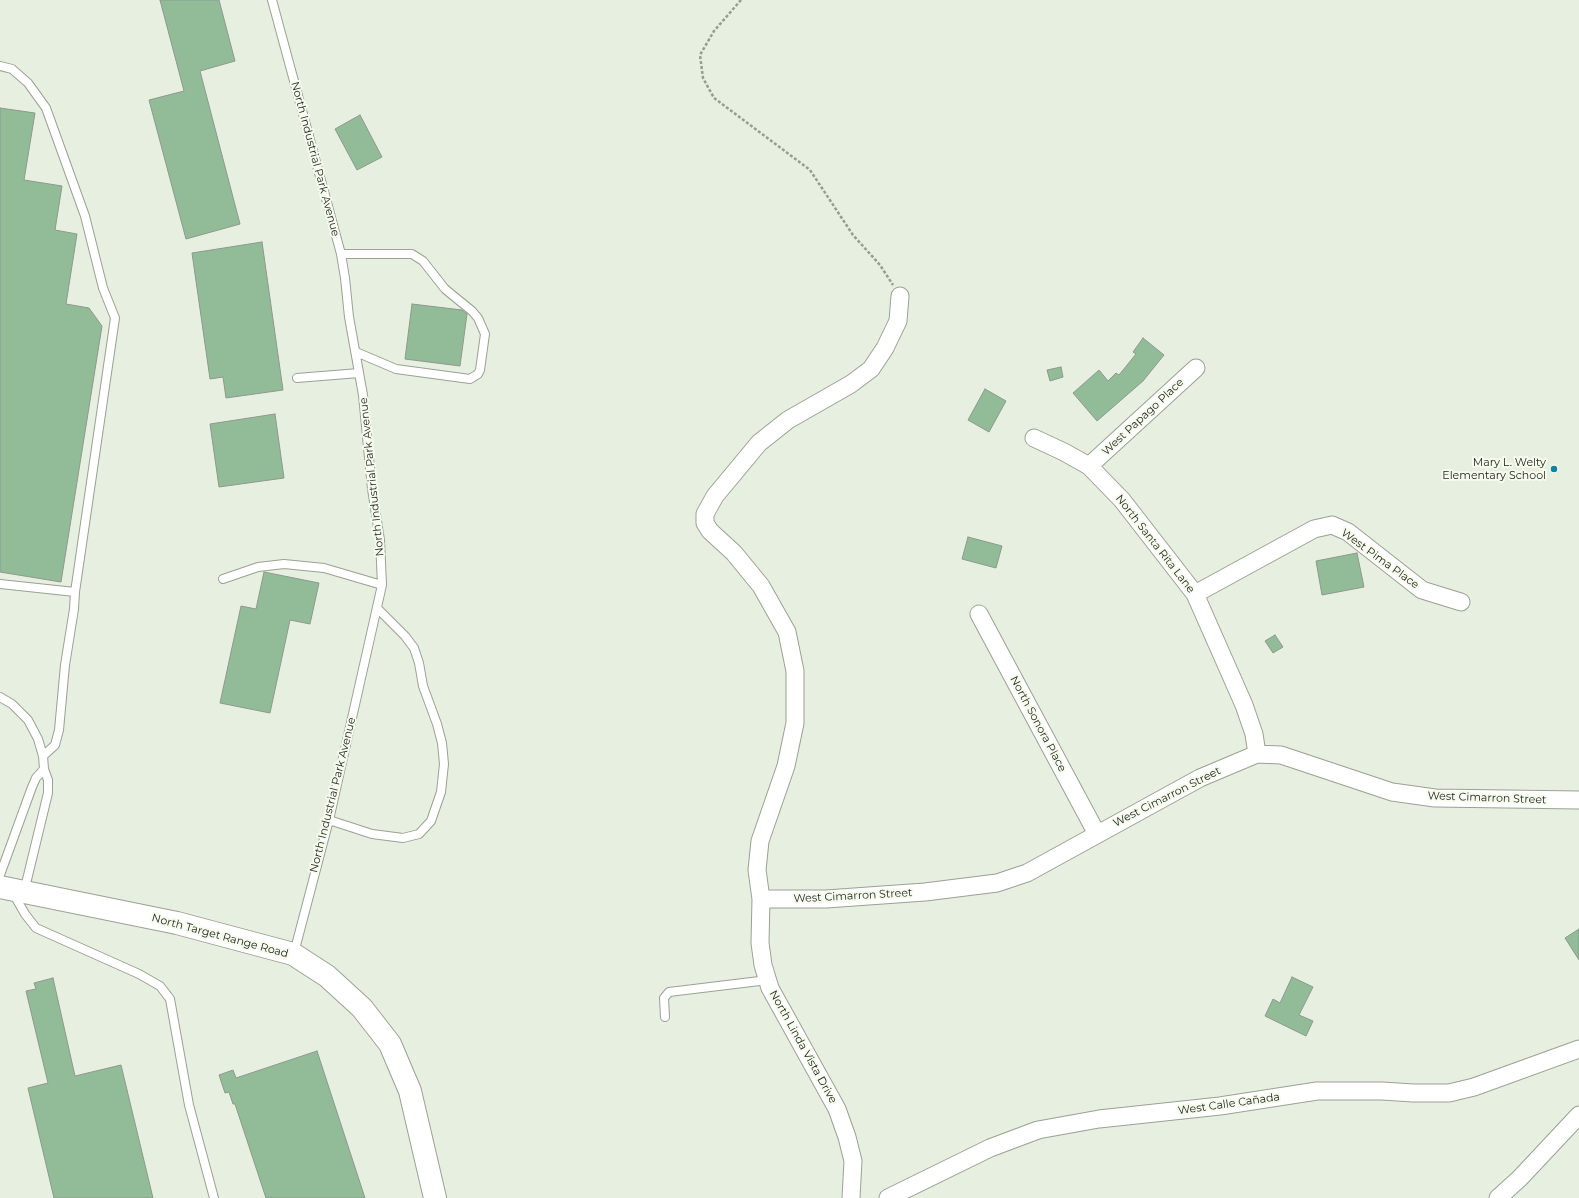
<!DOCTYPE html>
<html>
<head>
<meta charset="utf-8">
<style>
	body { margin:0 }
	canvas { display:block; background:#e7efe0 }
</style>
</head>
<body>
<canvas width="1579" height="1198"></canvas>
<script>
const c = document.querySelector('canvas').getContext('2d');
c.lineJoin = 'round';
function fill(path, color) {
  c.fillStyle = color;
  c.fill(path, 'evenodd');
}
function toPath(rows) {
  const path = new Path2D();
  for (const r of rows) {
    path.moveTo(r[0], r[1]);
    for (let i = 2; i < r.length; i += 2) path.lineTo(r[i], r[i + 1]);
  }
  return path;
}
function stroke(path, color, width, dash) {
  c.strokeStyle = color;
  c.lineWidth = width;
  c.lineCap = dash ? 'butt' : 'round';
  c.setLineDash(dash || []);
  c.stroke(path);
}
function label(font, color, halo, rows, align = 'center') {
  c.font = font + ' Montserrat,sans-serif';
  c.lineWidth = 4;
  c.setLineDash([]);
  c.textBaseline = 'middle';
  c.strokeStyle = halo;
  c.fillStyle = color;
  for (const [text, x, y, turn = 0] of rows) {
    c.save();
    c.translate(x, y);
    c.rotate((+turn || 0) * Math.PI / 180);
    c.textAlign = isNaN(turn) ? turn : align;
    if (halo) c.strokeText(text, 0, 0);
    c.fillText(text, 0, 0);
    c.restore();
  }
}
const building = toPath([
	[160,0,219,0,235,61,200,71,240,224,186,239,149,100,184,91,160,0],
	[0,108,35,113,24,180,62,186,55,230,77,234,66,304,89,308,102,326,61,582,0,572,0,108],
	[360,115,382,157,357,170,335,129,360,115],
	[262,242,283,390,226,398,223,377,210,379,192,253,262,242],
	[412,304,462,310,467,314,460,366,405,359,412,304],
	[1143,338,1164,355,1143,381,1097,421,1073,393,1099,370,1108,381,1116,373,1119,375,1136,354,1133,352,1143,338],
	[1061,367,1063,377,1050,381,1047,370,1061,367],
	[985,389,1006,401,989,432,968,420,985,389],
	[275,414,284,478,219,487,210,424,275,414],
	[968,537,1002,546,996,568,962,559,968,537],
	[1357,553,1364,587,1322,595,1316,561,1357,553],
	[264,572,319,583,310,624,290,620,270,713,220,703,241,606,256,609,264,572],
	[1275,635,1283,647,1273,653,1265,641,1275,635],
	[1579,929,1579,960,1565,938,1579,929],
	[1292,977,1313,987,1299,1015,1313,1021,1306,1036,1265,1016,1273,999,1280,1003,1292,977],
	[53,978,75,1076,121,1065,153,1198,54,1198,28,1088,48,1083,26,991,36,989,34,983,53,978],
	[317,1051,365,1198,266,1198,235,1104,233,1104,229,1092,225,1093,219,1075,233,1070,236,1078,317,1051]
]);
fill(building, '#92bc97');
stroke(building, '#8d998e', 1);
const lane = toPath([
	[272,0,341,254,345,278,349,317,363,395,372,489,380,540,382,585,329,820,294,953],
	[0,66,12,69,28,83,46,108,85,216,103,288,115,318,75,592],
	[341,254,412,254,423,261,445,289,472,311,478,318,485,334,480,370,478,374,470,379,396,369,356,352],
	[297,378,359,373],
	[223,579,258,567,284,564,324,568,382,585],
	[0,584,75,592,74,609,65,665,59,730,55,745,43,756],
	[0,697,12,704,28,720,38,739,43,756,44,769,48,780,48,793,24,892],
	[329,820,372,834,403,838,419,834,431,821,441,792,444,764,442,743,437,724,423,686,419,663,414,648,405,636,377,608],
	[0,875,32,787,36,778,44,769],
	[13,893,25,914,36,928,139,974,160,986,170,999,189,1105,214,1198],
	[665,1017,664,998,669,992,768,980]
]);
const street = toPath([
	[1034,438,1064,452,1089,466,1122,500,1195,594,1244,705,1254,734,1257,754],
	[1089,466,1196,368],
	[1195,594,1314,529,1332,525,1348,532,1422,590,1461,602],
	[979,614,1097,834],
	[761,899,826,899,925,892,997,883,1027,873,1200,778,1257,754,1281,755,1392,792,1435,798,1579,800],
	[851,1198,853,1161,847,1137,837,1109,770,988,763,965,760,943,761,899,757,870,760,841,786,766,795,723,795,671,787,632,761,586,734,553,710,531,705,523,705,514,715,496,759,443,788,420,851,384,871,369,885,348,898,321,900,296],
	[888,1198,990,1148,1038,1130,1099,1119,1220,1106,1317,1091,1382,1091,1413,1093,1449,1093,1474,1087,1579,1049],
	[1498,1198,1520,1178,1579,1115]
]);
const secondary = toPath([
	[0,887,177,923,293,954,327,976,362,1008,390,1044,410,1091,435,1198]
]);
stroke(lane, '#9ba194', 10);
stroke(street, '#9ba194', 19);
stroke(secondary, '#9ba194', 24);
stroke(toPath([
	[741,0,714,31,700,55,703,78,714,98,810,170,853,235,880,265,893,285]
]), '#969c91', 2.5, [3, 2]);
stroke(lane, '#fff', 8);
stroke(street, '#fff', 17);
stroke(secondary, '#fff', 22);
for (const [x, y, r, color] of [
	[1554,469,4,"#0884a8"]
]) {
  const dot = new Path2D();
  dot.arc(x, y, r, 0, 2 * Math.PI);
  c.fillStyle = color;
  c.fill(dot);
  stroke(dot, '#f5fced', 1.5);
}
label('11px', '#242721', '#f5fced', [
	["North Industrial Park Avenue",315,159,75],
	["West Papago Place",1143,417,-43],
	["North Industrial Park Avenue",372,477,-96],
	["North Santa Rita Lane",1155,544,52],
	["West Pima Place",1380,559,36],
	["North Sonora Place",1038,724,62],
	["North Industrial Park Avenue",333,795,-76],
	["West Cimarron Street",1167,797,-27],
	["West Cimarron Street",1487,798,2],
	["West Cimarron Street",853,896,-3],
	["North Target Range Road",220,936,15],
	["North Linda Vista Drive",803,1047,61],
	["West Calle Cañada",1229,1104,-8]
]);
label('11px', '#242721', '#f5fced', [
	["Mary L. Welty",1546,463],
	["Elementary School",1546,476]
], 'right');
</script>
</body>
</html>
